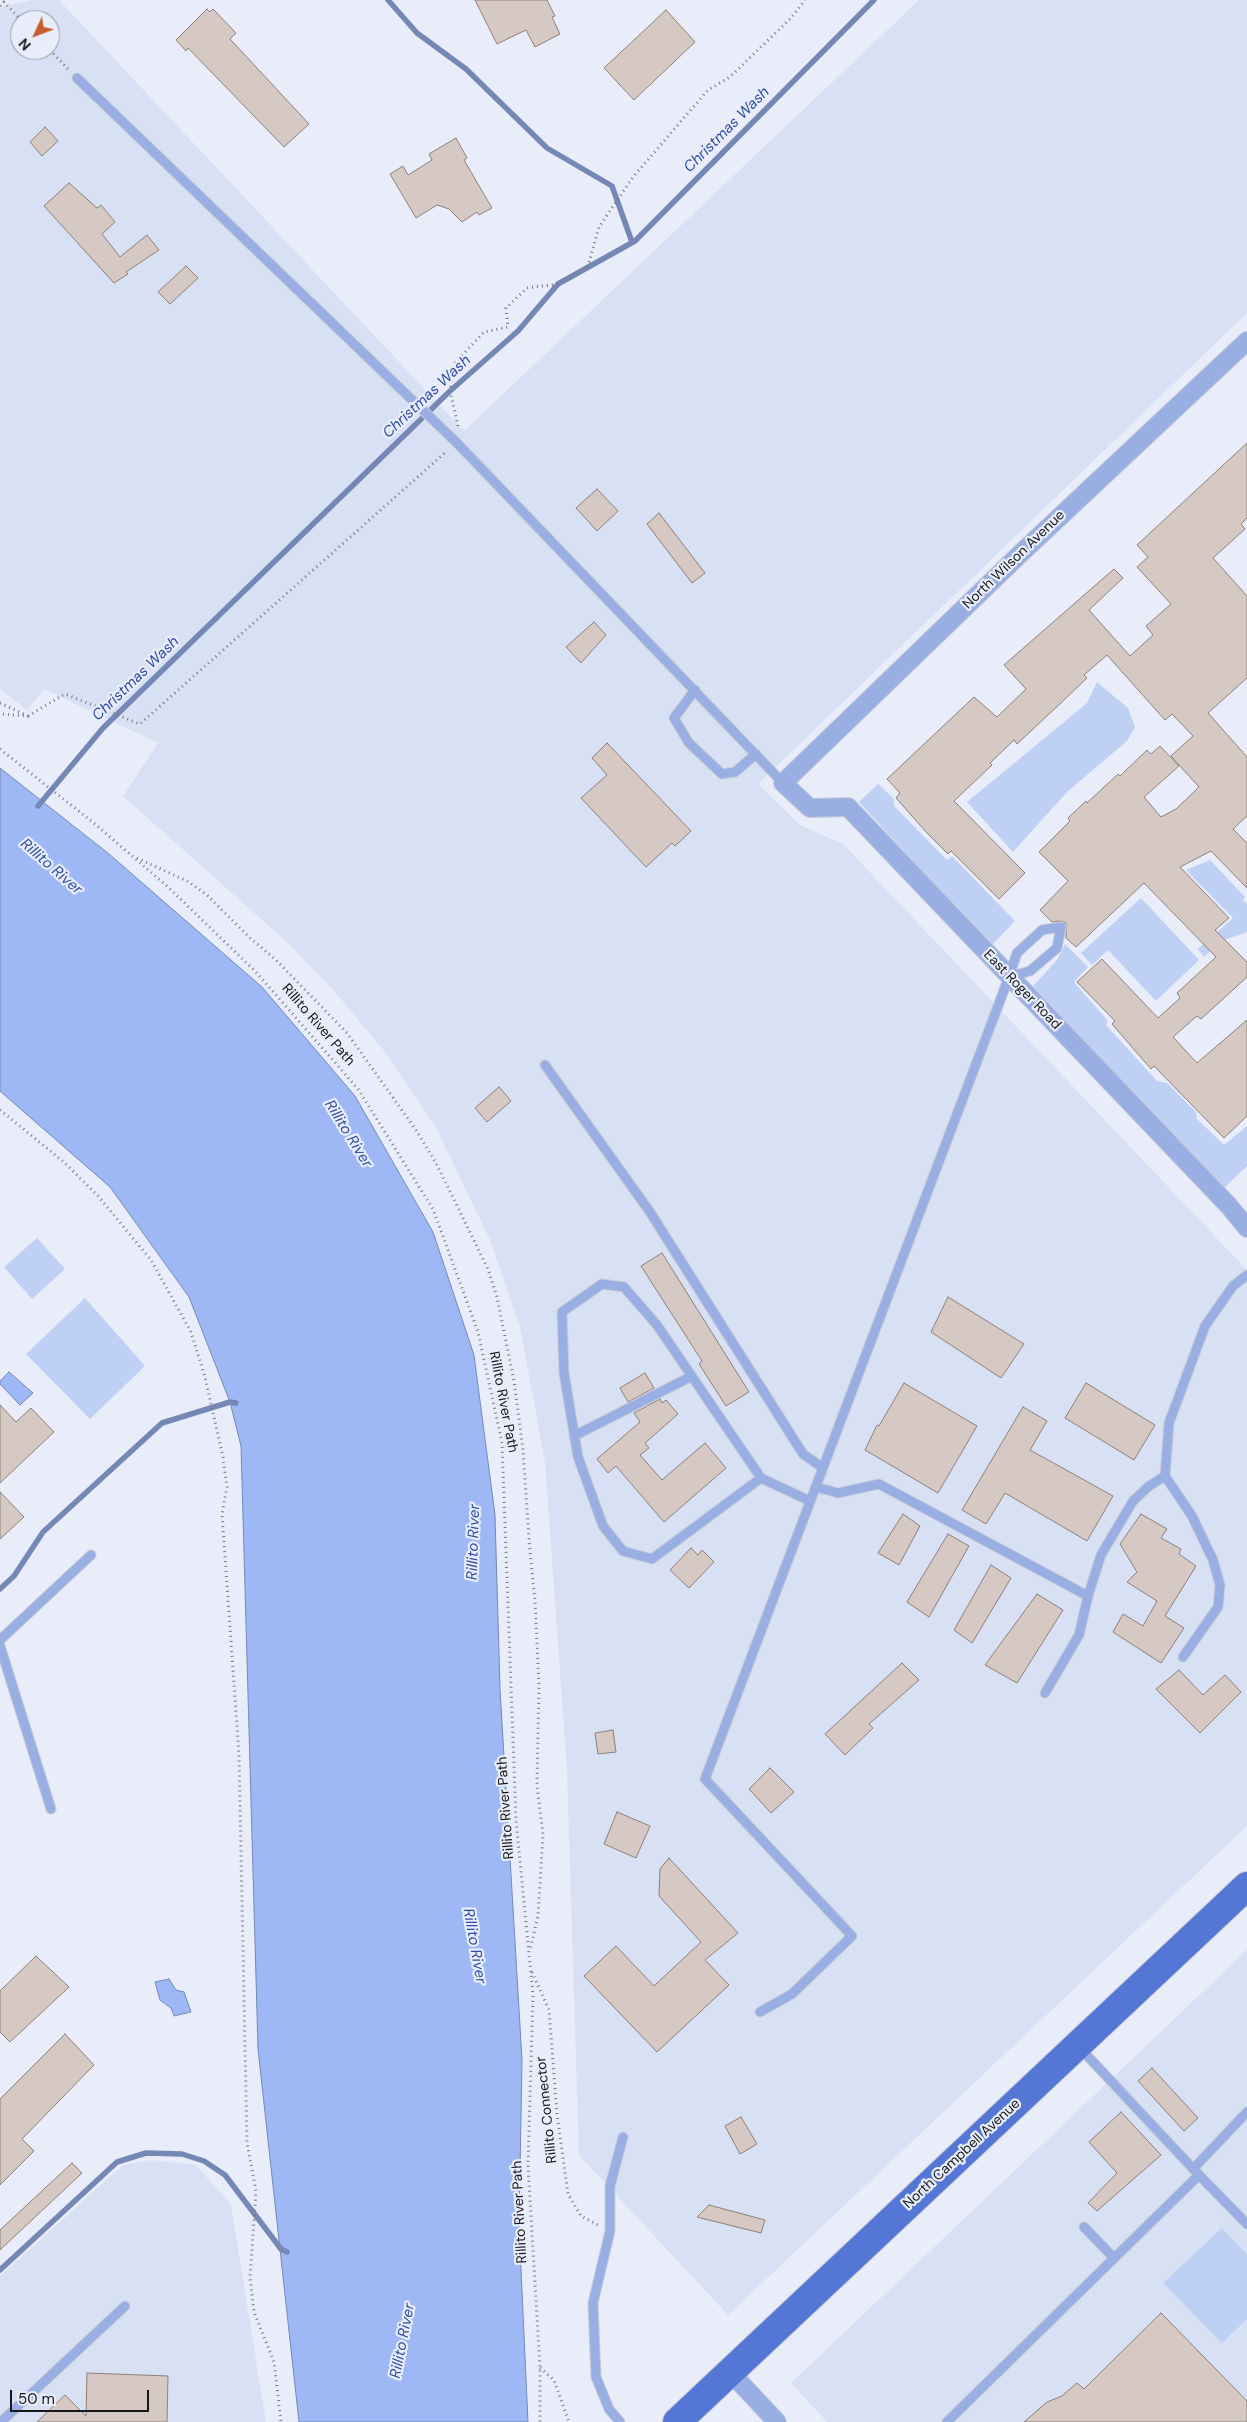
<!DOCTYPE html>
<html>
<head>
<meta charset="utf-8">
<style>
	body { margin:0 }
	#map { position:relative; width:1247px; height:2422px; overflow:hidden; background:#e8edf9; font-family:"DM Sans",sans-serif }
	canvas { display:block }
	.north { position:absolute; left:10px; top:10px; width:50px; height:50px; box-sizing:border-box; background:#e8edf9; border:1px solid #9498a1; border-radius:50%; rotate:227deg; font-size:14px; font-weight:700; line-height:20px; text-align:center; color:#16181c }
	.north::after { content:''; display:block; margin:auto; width:18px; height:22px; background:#c45e2e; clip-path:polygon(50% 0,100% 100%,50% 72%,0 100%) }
	.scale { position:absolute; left:10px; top:2390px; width:139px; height:22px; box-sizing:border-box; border:2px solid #16181c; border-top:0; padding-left:6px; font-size:15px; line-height:18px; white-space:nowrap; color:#16181c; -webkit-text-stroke:4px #e8edf9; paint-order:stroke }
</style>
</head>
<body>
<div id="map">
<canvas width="1247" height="2422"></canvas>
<div class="north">N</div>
<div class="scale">50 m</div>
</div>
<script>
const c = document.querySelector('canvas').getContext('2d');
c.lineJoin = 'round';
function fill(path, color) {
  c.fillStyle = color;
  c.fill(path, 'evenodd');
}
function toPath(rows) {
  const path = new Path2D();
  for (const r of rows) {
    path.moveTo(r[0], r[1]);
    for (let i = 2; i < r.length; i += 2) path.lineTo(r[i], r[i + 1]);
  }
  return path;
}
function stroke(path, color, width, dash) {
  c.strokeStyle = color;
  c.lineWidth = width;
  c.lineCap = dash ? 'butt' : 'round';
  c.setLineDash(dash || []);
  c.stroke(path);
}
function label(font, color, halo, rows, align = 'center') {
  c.font = font + ' "DM Sans",sans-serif';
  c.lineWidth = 4.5;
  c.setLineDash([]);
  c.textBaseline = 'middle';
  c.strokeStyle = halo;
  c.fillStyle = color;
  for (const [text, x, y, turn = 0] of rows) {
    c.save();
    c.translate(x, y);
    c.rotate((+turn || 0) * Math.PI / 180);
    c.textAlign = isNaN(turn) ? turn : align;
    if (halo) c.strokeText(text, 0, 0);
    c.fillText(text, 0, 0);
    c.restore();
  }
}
fill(toPath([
	[32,0,59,0,464,431,919,0,1247,0,1247,313,758,784,800,825,843,844,1247,1270,1247,1826,728,2315,579,2155,567,1770,545,1462,520,1327,490,1240,435,1126,385,1052,335,992,289,944,123,796,158,743,44,689,27,710,0,689,0,7],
	[20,20,50,20,50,50,20,50],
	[1247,1950,1247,2422,827,2422,791,2383],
	[151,2160,196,2165,231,2205,266,2422,0,2422,0,2276,123,2165]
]), '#d8e0f3');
fill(toPath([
	[1097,682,1128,708,1135,727,1127,741,1067,792,1013,852,967,802,1087,703],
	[878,784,894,799,894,806,947,860,952,856,1015,921,991,946,859,802],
	[1210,860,1245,897,1243,900,1247,904,1247,932,1221,941,1204,957,1198,949,1233,918,1186,870],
	[1141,898,1199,960,1156,1001,1108,950,1092,965,1081,953],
	[1065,944,1088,967,1074,982,1108,1021,1106,1025,1157,1081,1167,1083,1196,1112,1197,1119,1224,1145,1247,1126,1247,1166,1223,1189,1033,986,1057,960],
	[37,1238,65,1269,32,1299,4,1267],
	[85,1298,145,1366,90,1419,26,1354],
	[1222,2228,1247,2254,1247,2319,1222,2343,1163,2283]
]), '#bfd0f5');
const water = toPath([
	[0,768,109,854,262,987,355,1096,433,1232,474,1355,495,1515,500,1689,522,2060,519,2226,528,2422,299,2422,258,2049,241,1446,230,1402,189,1297,110,1187,0,1091,0,768],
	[9,1372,33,1393,20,1405,0,1384,0,1381,9,1372],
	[169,1979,176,1990,184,1992,191,2012,174,2016,171,2008,160,2000,155,1982,169,1979]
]);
fill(water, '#9eb8f6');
stroke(water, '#7588b5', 1);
stroke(toPath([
	[388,0,417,33,466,69,547,148,612,186,632,242],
	[38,806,103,728,450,391,518,331,558,284,635,241,874,0],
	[0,1589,14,1576,43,1532,162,1423,230,1402,236,1403],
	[0,2270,117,2162,146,2153,182,2154,204,2161,225,2175,281,2249,287,2252]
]), '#7588b5', 5.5);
const building = toPath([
	[475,0,547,0,555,16,552,17,560,34,535,47,526,30,497,44,475,0],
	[207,9,210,12,213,9,236,33,230,39,309,124,284,147,188,48,186,51,176,40,207,9],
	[666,10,695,42,634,100,604,68,666,10],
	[45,127,58,141,42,156,30,142,45,127],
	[456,138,467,158,464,160,492,208,479,215,477,212,462,222,449,209,437,205,416,218,390,174,403,166,408,175,432,160,429,154,456,138],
	[69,183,97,208,101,205,115,222,102,234,120,257,147,235,159,250,126,272,128,274,114,283,44,206,69,183],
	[186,266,198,278,170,304,158,292,186,266],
	[1247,443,1247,518,1241,524,1245,529,1213,558,1247,596,1247,678,1208,713,1247,757,1247,816,1233,829,1247,843,1247,888,1211,851,1180,867,1229,918,1215,930,1247,962,1247,977,1201,1019,1197,1016,1173,1037,1197,1063,1247,1020,1247,1116,1224,1138,1154,1066,1151,1069,1112,1024,1115,1021,1077,982,1102,959,1158,1018,1180,998,1177,993,1216,957,1144,883,1076,947,1066,938,1066,923,1060,921,1052,922,1040,910,1068,881,1039,852,1070,821,1068,818,1086,801,1087,803,1118,774,1120,776,1147,750,1151,754,1160,746,1179,766,1144,797,1161,817,1176,809,1199,787,1171,756,1193,736,1172,714,1165,720,1107,655,1084,675,1087,678,1063,701,1017,744,1014,740,990,763,992,765,954,801,1025,873,999,899,951,851,948,854,927,833,896,798,900,793,887,779,974,697,997,717,1026,689,1004,665,1114,569,1123,578,1089,610,1130,656,1153,635,1146,626,1171,604,1137,567,1148,557,1137,545,1247,443],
	[597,489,618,511,597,531,576,508,597,489],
	[659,513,705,573,692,583,647,524,659,513],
	[594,622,606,635,581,663,566,647,594,622],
	[607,743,691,831,675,846,672,843,646,867,581,798,607,775,592,758,607,743],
	[499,1087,511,1101,487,1122,475,1108,499,1087],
	[662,1253,749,1392,726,1406,699,1364,702,1361,641,1266,662,1253],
	[948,1297,1024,1344,1001,1378,931,1332,948,1297],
	[645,1373,654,1388,628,1402,620,1388,645,1373],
	[904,1383,977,1426,938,1493,865,1450,877,1425,879,1426,904,1383],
	[1086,1383,1155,1425,1134,1460,1065,1418,1086,1383],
	[660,1399,662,1403,666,1400,678,1414,645,1443,649,1448,640,1455,662,1480,705,1443,726,1468,664,1522,616,1466,608,1473,597,1459,640,1422,634,1413,660,1399],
	[0,1405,16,1422,31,1408,54,1432,0,1483,0,1405],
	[1023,1407,1047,1421,1030,1450,1113,1496,1087,1541,1005,1493,986,1524,962,1510,1023,1407],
	[0,1492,24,1517,0,1539,0,1492],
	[903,1514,920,1526,899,1565,878,1553,903,1514],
	[1141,1514,1167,1529,1161,1538,1181,1549,1179,1554,1196,1566,1165,1616,1184,1628,1161,1663,1113,1632,1123,1614,1143,1626,1157,1601,1127,1582,1137,1572,1120,1544,1141,1514],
	[948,1534,969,1546,929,1617,907,1602,948,1534],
	[691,1548,698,1555,702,1550,714,1562,689,1588,670,1570,691,1548],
	[991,1565,1011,1578,972,1643,954,1630,991,1565],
	[1037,1594,1063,1610,1017,1683,985,1665,1037,1594],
	[902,1663,919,1680,869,1724,873,1728,845,1755,825,1734,902,1663],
	[1179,1670,1203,1695,1225,1675,1241,1692,1200,1733,1156,1689,1179,1670],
	[613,1730,616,1752,598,1754,595,1733,613,1730],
	[770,1768,794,1792,771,1813,749,1789,770,1768],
	[617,1812,650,1826,636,1858,604,1844,617,1812],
	[669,1858,738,1933,705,1960,729,1985,657,2052,584,1976,616,1946,654,1986,701,1942,659,1896,660,1869,669,1858],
	[36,1956,69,1987,10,2042,0,2032,0,1991,36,1956],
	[65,2034,94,2065,22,2139,34,2151,0,2185,0,2099,65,2034],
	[1152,2068,1198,2118,1184,2131,1138,2081,1152,2068],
	[1121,2112,1161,2155,1097,2211,1088,2203,1117,2173,1089,2142,1121,2112],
	[741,2117,757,2144,740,2154,725,2126,741,2117],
	[72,2163,82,2173,0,2250,0,2230,72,2163],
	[709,2205,765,2220,761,2233,697,2217,709,2205],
	[1161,2313,1247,2401,1247,2422,1024,2422,1047,2402,1062,2396,1077,2383,1084,2389,1161,2313],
	[87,2373,168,2376,167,2422,37,2422,65,2395,86,2416,87,2373]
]);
fill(building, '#d6c9c3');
stroke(building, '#8d807b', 1);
const service = toPath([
	[77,78,457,443,783,783],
	[695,690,674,718,689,743,722,774,735,772,756,754],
	[1061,927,1057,948,1030,971,1009,977,1017,953,1042,930,1061,927],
	[545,1065,650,1212,803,1454,823,1468],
	[574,1436,692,1376],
	[761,1478,652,1559,623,1551,603,1526,578,1457,564,1373,562,1312,602,1284,624,1287,657,1325,761,1478,810,1501],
	[816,1487,838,1493,879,1484,1088,1596],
	[0,1640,91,1555],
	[0,1646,51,1809],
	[1183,1657,1218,1607,1220,1585,1213,1560,1192,1516,1165,1476,1169,1423,1205,1326,1233,1286,1247,1275],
	[1045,1693,1079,1635,1088,1596,1101,1555,1133,1501,1149,1486,1165,1476],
	[760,2012,792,1994,852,1936,705,1779,1009,977],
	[1080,2048,1199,2175],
	[1193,2169,1247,2112],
	[1084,2227,1114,2258],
	[1,2422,125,2306],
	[620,2422,609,2409,596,2377,593,2303,610,2231,610,2186,623,2137],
	[947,2422,1199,2175,1247,2224]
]);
const minor = toPath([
	[1247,341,1018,556,783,783,810,808,848,807,1229,1206,1247,1228],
	[730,2372,777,2422]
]);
const primary = toPath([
	[677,2422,1247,1886]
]);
stroke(service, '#c6cbd6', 11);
stroke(minor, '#c6cbd6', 20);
stroke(primary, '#c6cbd6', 30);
stroke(toPath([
	[0,6,4,2,21,20],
	[50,50,69,70],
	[458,426,450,391,453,365,484,332,508,327,506,308,527,288,558,284,588,266,599,227,633,177,708,90,730,77,791,18,805,0],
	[0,703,28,716,0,714],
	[28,716,65,694,140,724,447,451],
	[0,749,95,824,168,887,256,972,358,1089,433,1209,478,1332,502,1443,516,1820,533,1995,528,2165,540,2368,540,2422],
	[137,858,189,882,208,896,250,938,275,959,347,1033,416,1130,436,1163,488,1269,497,1297,514,1381,523,1450,530,1552,535,1600,539,1686,537,1786,543,1834,538,1916,530,1950],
	[0,1110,65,1163,98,1196,151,1260,191,1332,205,1377,223,1457,227,1487,222,1514,239,1755,247,2143,256,2191,250,2277,254,2312,274,2362,281,2422],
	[532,1972,549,2010,557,2114,568,2194,581,2216,598,2225],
	[540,2368,554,2380,569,2422]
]), '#767a81', 3, [1, 4]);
stroke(service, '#99afe3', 9);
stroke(minor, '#99afe3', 18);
stroke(primary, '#5476d5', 28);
label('14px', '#16181c', '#e8edf9', [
	["North Wilson Avenue",1014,560,-44],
	["East Roger Road",1022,990,46],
	["Rillito River Path",318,1025,49],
	["Rillito River Path",503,1402,79],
	["Rillito River Path",506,1808,-94],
	["Rillito Connector",547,2110,-96],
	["North Campbell Avenue",962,2154,-43],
	["Rillito River Path",520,2212,-93]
]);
label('italic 15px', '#304da5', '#e8edf9', [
	["Christmas Wash",727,130,-45],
	["Christmas Wash",427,397,-43],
	["Christmas Wash",136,679,-44],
	["Rillito River",51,867,41],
	["Rillito River",348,1134,58],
	["Rillito River",474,1542,-88],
	["Rillito River",474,1946,80],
	["Rillito River",403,2341,-79]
]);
</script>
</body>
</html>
